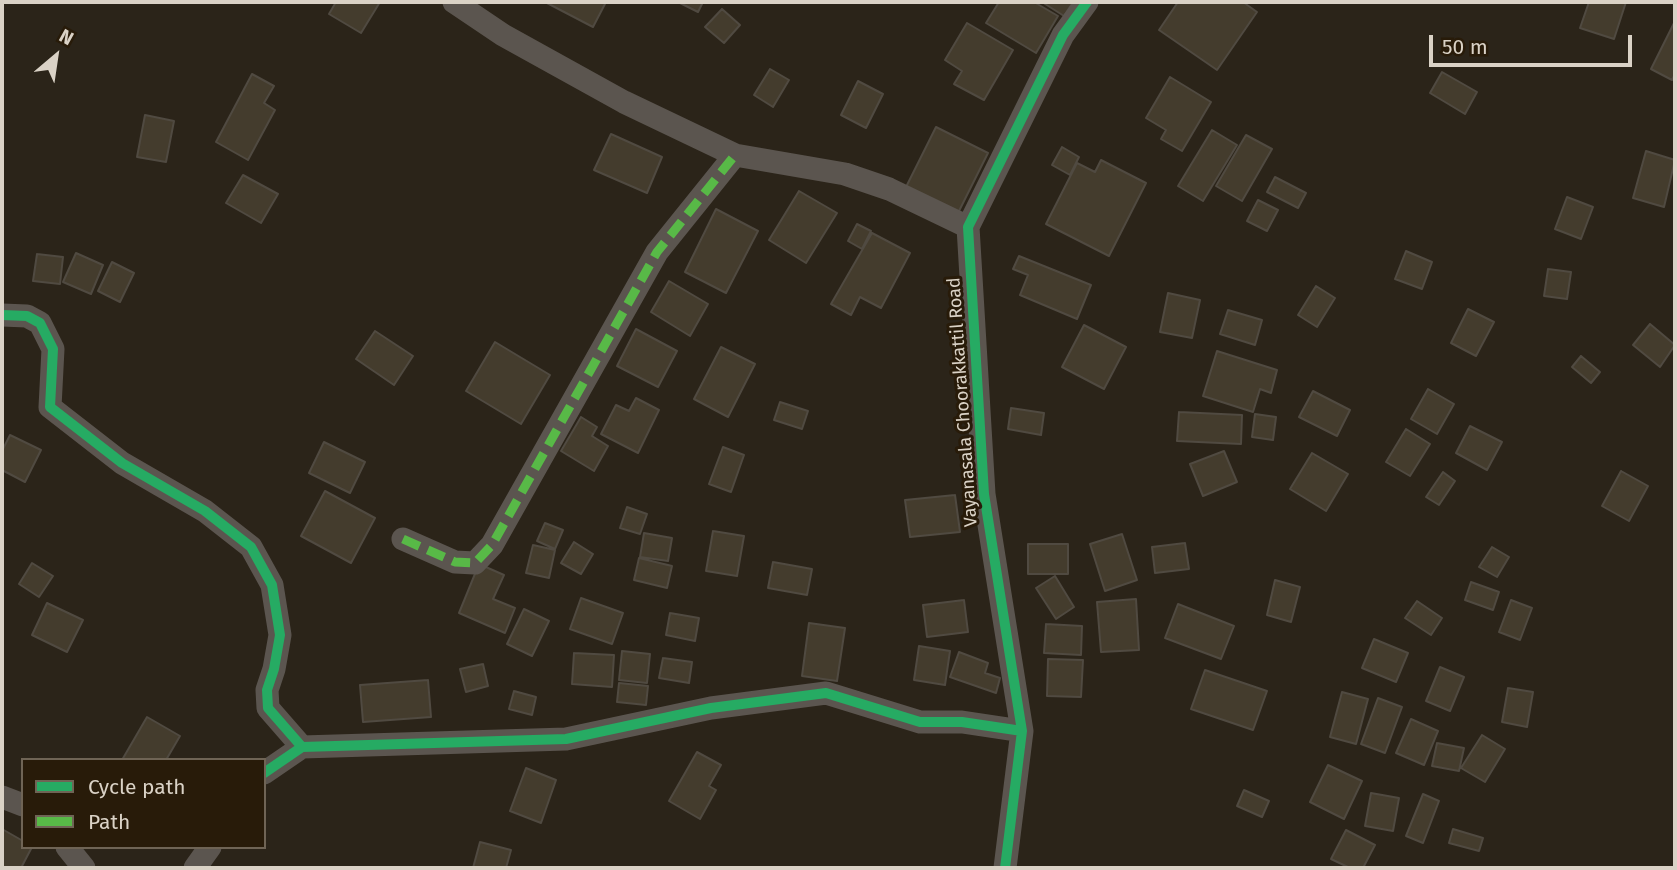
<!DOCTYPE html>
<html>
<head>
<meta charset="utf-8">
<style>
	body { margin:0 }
	#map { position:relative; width:1677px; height:870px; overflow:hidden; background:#2b2419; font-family:"Fira Sans",sans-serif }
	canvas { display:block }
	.frame { position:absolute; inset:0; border:4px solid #dad2c6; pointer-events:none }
	.legend { position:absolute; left:21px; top:758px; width:245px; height:91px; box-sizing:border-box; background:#281b09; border:2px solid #6f6455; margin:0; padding:9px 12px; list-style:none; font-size:21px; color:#dad2c6 }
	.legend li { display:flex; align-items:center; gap:14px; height:35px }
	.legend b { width:35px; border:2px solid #6f6455 }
	.north { position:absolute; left:21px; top:21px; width:70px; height:70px; -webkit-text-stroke:5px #281b09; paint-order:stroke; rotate:29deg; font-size:19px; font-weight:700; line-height:28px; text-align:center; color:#dad2c6 }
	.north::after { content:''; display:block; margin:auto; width:24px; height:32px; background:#dad2c6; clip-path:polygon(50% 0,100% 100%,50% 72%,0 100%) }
	.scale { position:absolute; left:1429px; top:35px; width:203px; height:32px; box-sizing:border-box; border:4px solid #dad2c6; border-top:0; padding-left:9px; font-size:21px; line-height:24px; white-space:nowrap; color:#dad2c6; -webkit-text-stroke:5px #281b09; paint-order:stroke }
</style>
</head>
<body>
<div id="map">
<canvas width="1677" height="870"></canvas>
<div class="frame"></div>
<ul class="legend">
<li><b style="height:9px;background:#26ab63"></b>Cycle path</li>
<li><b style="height:9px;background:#58b947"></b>Path</li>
</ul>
<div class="north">N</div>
<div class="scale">50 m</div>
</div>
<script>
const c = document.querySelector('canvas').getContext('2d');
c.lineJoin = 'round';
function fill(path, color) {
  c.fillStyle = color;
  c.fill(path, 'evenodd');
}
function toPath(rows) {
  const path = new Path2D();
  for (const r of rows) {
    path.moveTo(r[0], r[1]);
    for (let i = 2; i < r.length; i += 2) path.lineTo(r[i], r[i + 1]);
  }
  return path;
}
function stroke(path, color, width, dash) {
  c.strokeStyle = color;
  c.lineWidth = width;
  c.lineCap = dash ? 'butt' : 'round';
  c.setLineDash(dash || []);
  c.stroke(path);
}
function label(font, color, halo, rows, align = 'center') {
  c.font = font + ' "Fira Sans",sans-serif';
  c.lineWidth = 6;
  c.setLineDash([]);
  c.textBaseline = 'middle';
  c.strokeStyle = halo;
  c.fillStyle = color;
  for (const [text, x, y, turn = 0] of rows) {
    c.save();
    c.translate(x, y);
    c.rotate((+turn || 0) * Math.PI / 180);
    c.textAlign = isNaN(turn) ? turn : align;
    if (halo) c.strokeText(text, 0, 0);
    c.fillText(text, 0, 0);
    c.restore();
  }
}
const building = toPath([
	[336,2,380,2,361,33,329,14,336,2],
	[545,2,606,2,593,27,545,2],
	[678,2,703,2,698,12,678,2],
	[999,2,1034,2,1058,16,1036,53,986,23,999,2],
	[1042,2,1073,2,1064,16,1042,2],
	[1178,2,1243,2,1257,12,1217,70,1159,30,1178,2],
	[1589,2,1626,2,1614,39,1580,28,1589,2],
	[722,9,740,25,724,43,705,27,722,9],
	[967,23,1013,50,984,100,954,84,962,71,945,60,967,23],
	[1674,23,1675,74,1672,80,1651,69,1674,23],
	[770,69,789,80,773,107,754,95,770,69],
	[1442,72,1477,92,1465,114,1430,93,1442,72],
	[252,74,274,86,264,103,275,110,248,160,216,142,252,74],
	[1170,77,1211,102,1182,151,1161,139,1166,130,1146,118,1170,77],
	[858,81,883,94,866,128,841,115,858,81],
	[145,115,174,121,166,162,137,157,145,115],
	[936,127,988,153,953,223,901,197,936,127],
	[1212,130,1237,145,1203,201,1178,186,1212,130],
	[611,134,662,157,647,193,594,170,611,134],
	[1246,135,1272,149,1242,201,1216,186,1246,135],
	[1062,147,1079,157,1070,175,1052,165,1062,147],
	[1646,151,1675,160,1664,207,1633,198,1646,151],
	[1101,160,1146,183,1109,256,1046,224,1077,163,1095,172,1101,160],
	[243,175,278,194,261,223,226,203,243,175],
	[1275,177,1306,193,1298,208,1267,192,1275,177],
	[799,191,837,213,806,263,769,240,799,191],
	[1567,197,1593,207,1581,239,1555,229,1567,197],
	[1258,200,1278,210,1267,231,1247,221,1258,200],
	[716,209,758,231,726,293,685,272,716,209],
	[857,224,871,231,862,249,848,241,857,224],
	[872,233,910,253,881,308,860,297,851,315,831,304,872,233],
	[1406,251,1432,262,1422,289,1395,279,1406,251],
	[76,253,103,265,91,294,63,282,76,253],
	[37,254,63,257,60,284,33,281,37,254],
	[1019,256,1091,285,1077,319,1020,295,1028,275,1013,269,1019,256],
	[112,262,134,273,120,302,98,291,112,262],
	[1548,269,1571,272,1567,299,1544,296,1548,269],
	[669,281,708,304,690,336,651,312,669,281],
	[1316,286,1335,298,1317,327,1298,315,1316,286],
	[1168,293,1200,300,1192,338,1160,332,1168,293],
	[1468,309,1494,322,1476,356,1451,343,1468,309],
	[1228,310,1262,320,1255,345,1220,334,1228,310],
	[1650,324,1675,345,1660,367,1633,345,1650,324],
	[1084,325,1126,347,1104,389,1062,367,1084,325],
	[636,329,677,351,658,387,617,366,636,329],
	[375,331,413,356,394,385,356,359,375,331],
	[495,342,550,375,521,424,466,391,495,342],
	[721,347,755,364,728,417,694,399,721,347],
	[1217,351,1277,370,1271,393,1260,389,1253,412,1203,396,1217,351],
	[1581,356,1600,372,1591,383,1572,367,1581,356],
	[1428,389,1454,404,1437,434,1411,419,1428,389],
	[1313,391,1350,410,1337,436,1299,417,1313,391],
	[636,398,659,410,638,453,601,434,616,405,629,411,636,398],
	[780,402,808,411,802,429,774,420,780,402],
	[1011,408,1044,413,1041,435,1008,429,1011,408],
	[1179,412,1242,415,1241,444,1177,441,1179,412],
	[1255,414,1276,417,1273,440,1252,437,1255,414],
	[581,417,597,427,592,436,608,446,594,471,561,451,581,417],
	[1470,426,1502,442,1487,470,1456,453,1470,426],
	[1406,429,1430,444,1410,476,1386,462,1406,429],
	[10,435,41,450,25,482,2,470,2,451,10,435],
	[324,442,365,462,350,493,309,473,324,442],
	[723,447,744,455,731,492,709,484,723,447],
	[1224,451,1237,482,1203,496,1190,464,1224,451],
	[1312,453,1348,474,1326,511,1290,489,1312,453],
	[1621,471,1648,486,1629,521,1602,506,1621,471],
	[1443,472,1455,481,1439,505,1426,497,1443,472],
	[325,491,375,518,351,563,301,536,325,491],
	[955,495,960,532,910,537,905,500,955,495],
	[627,507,647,514,640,534,620,528,627,507],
	[545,523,563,530,555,549,537,541,545,523],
	[713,531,744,536,737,576,706,571,713,531],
	[644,533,672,538,668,561,640,557,644,533],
	[1122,534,1137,580,1105,591,1090,544,1122,534],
	[574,542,593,554,581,574,561,563,574,542],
	[1185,543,1189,569,1155,573,1152,547,1185,543],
	[1028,544,1068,544,1068,574,1028,574,1028,544],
	[533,545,555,550,549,578,526,573,533,545],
	[1492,547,1509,557,1497,577,1479,567,1492,547],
	[639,558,672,566,667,588,634,580,639,558],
	[773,562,812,569,807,595,768,588,773,562],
	[32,563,53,576,39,597,19,584,32,563],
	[479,564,504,575,493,599,515,608,505,633,459,613,479,564],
	[1055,576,1074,607,1056,619,1036,588,1055,576],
	[1275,580,1300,587,1291,622,1267,615,1275,580],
	[1471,582,1499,592,1493,610,1465,600,1471,582],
	[581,598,623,613,612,644,570,629,581,598],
	[1136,599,1139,650,1101,652,1097,602,1136,599],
	[964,600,968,632,927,637,923,605,964,600],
	[1511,600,1532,608,1520,640,1499,632,1511,600],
	[1417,601,1442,618,1431,635,1405,618,1417,601],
	[47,603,83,620,67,652,32,635,47,603],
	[1178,604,1234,626,1221,659,1165,638,1178,604],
	[524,609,549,621,532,656,507,644,524,609],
	[670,613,699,618,695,641,666,635,670,613],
	[809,623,845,628,837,681,802,676,809,623],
	[1046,624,1082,626,1081,655,1044,653,1046,624],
	[1374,639,1408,653,1396,682,1362,668,1374,639],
	[919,646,950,651,945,685,914,680,919,646],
	[622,651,650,654,647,683,619,680,622,651],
	[959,652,988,663,985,673,1000,678,996,693,950,677,959,652],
	[574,653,614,655,612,687,572,684,574,653],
	[663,658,692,662,689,683,659,678,663,658],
	[1048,659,1083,660,1081,697,1047,696,1048,659],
	[483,664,488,686,466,692,460,669,483,664],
	[1440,667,1464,677,1450,711,1426,701,1440,667],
	[1205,670,1267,691,1253,730,1191,709,1205,670],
	[428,680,431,717,363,722,360,685,428,680],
	[619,683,648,686,646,705,617,702,619,683],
	[1508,688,1533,692,1527,727,1502,722,1508,688],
	[514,691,536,697,532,715,509,709,514,691],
	[1342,692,1368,699,1356,744,1330,737,1342,692],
	[1378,698,1402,707,1385,753,1361,744,1378,698],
	[147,717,180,736,166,760,122,760,147,717],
	[1411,719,1438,731,1424,765,1396,753,1411,719],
	[1482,735,1505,749,1485,782,1461,768,1482,735],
	[1437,743,1464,748,1459,771,1432,766,1437,743],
	[697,752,721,765,709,786,716,790,700,819,669,801,697,752],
	[1328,765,1362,781,1344,819,1310,802,1328,765],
	[526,768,556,780,541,823,510,811,526,768],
	[1244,790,1269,801,1262,817,1237,806,1244,790],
	[1371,793,1399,798,1393,831,1365,826,1371,793],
	[1423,794,1439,801,1423,843,1406,836,1423,794],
	[2,829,23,841,23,847,32,847,21,868,2,868,2,829],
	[1453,829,1483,838,1479,851,1449,843,1453,829],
	[1346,830,1375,845,1363,868,1350,868,1331,859,1346,830],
	[480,842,511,850,506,868,473,868,480,842]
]);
fill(building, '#443c2d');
stroke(building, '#504a41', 2);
stroke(toPath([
	[454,2,503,35,624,102,735,155,845,174,889,189,968,227],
	[2,315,27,316,40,323,53,349,50,407,122,463,205,511,251,547,272,585,280,635,274,669,267,690,268,708,302,747],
	[403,539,455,562,475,563,492,545,657,252,735,155],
	[264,773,302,747,566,739,711,708,826,693,920,722,962,722,1022,731],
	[2,797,23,805],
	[67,847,84,868],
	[195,868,210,847],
	[1005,868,1022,731,984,494,968,227,1063,35,1087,2]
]), '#5b554f', 23);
stroke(toPath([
	[403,539,455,562,475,563,492,545,657,252,735,155]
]), '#58b947', 9, [18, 9]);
stroke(toPath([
	[2,315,27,316,40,323,53,349,50,407,122,463,205,511,251,547,272,585,280,635,274,669,267,690,268,708,302,747],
	[264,773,302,747,566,739,711,708,826,693,920,722,962,722,1022,731],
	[1005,868,1022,731,984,494,968,227,1063,35,1087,2]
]), '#26ab63', 10);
label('18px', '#dad2c6', '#281b09', [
	["Vayanasala Choorakkattil Road",963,402,-94]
]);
</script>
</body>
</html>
